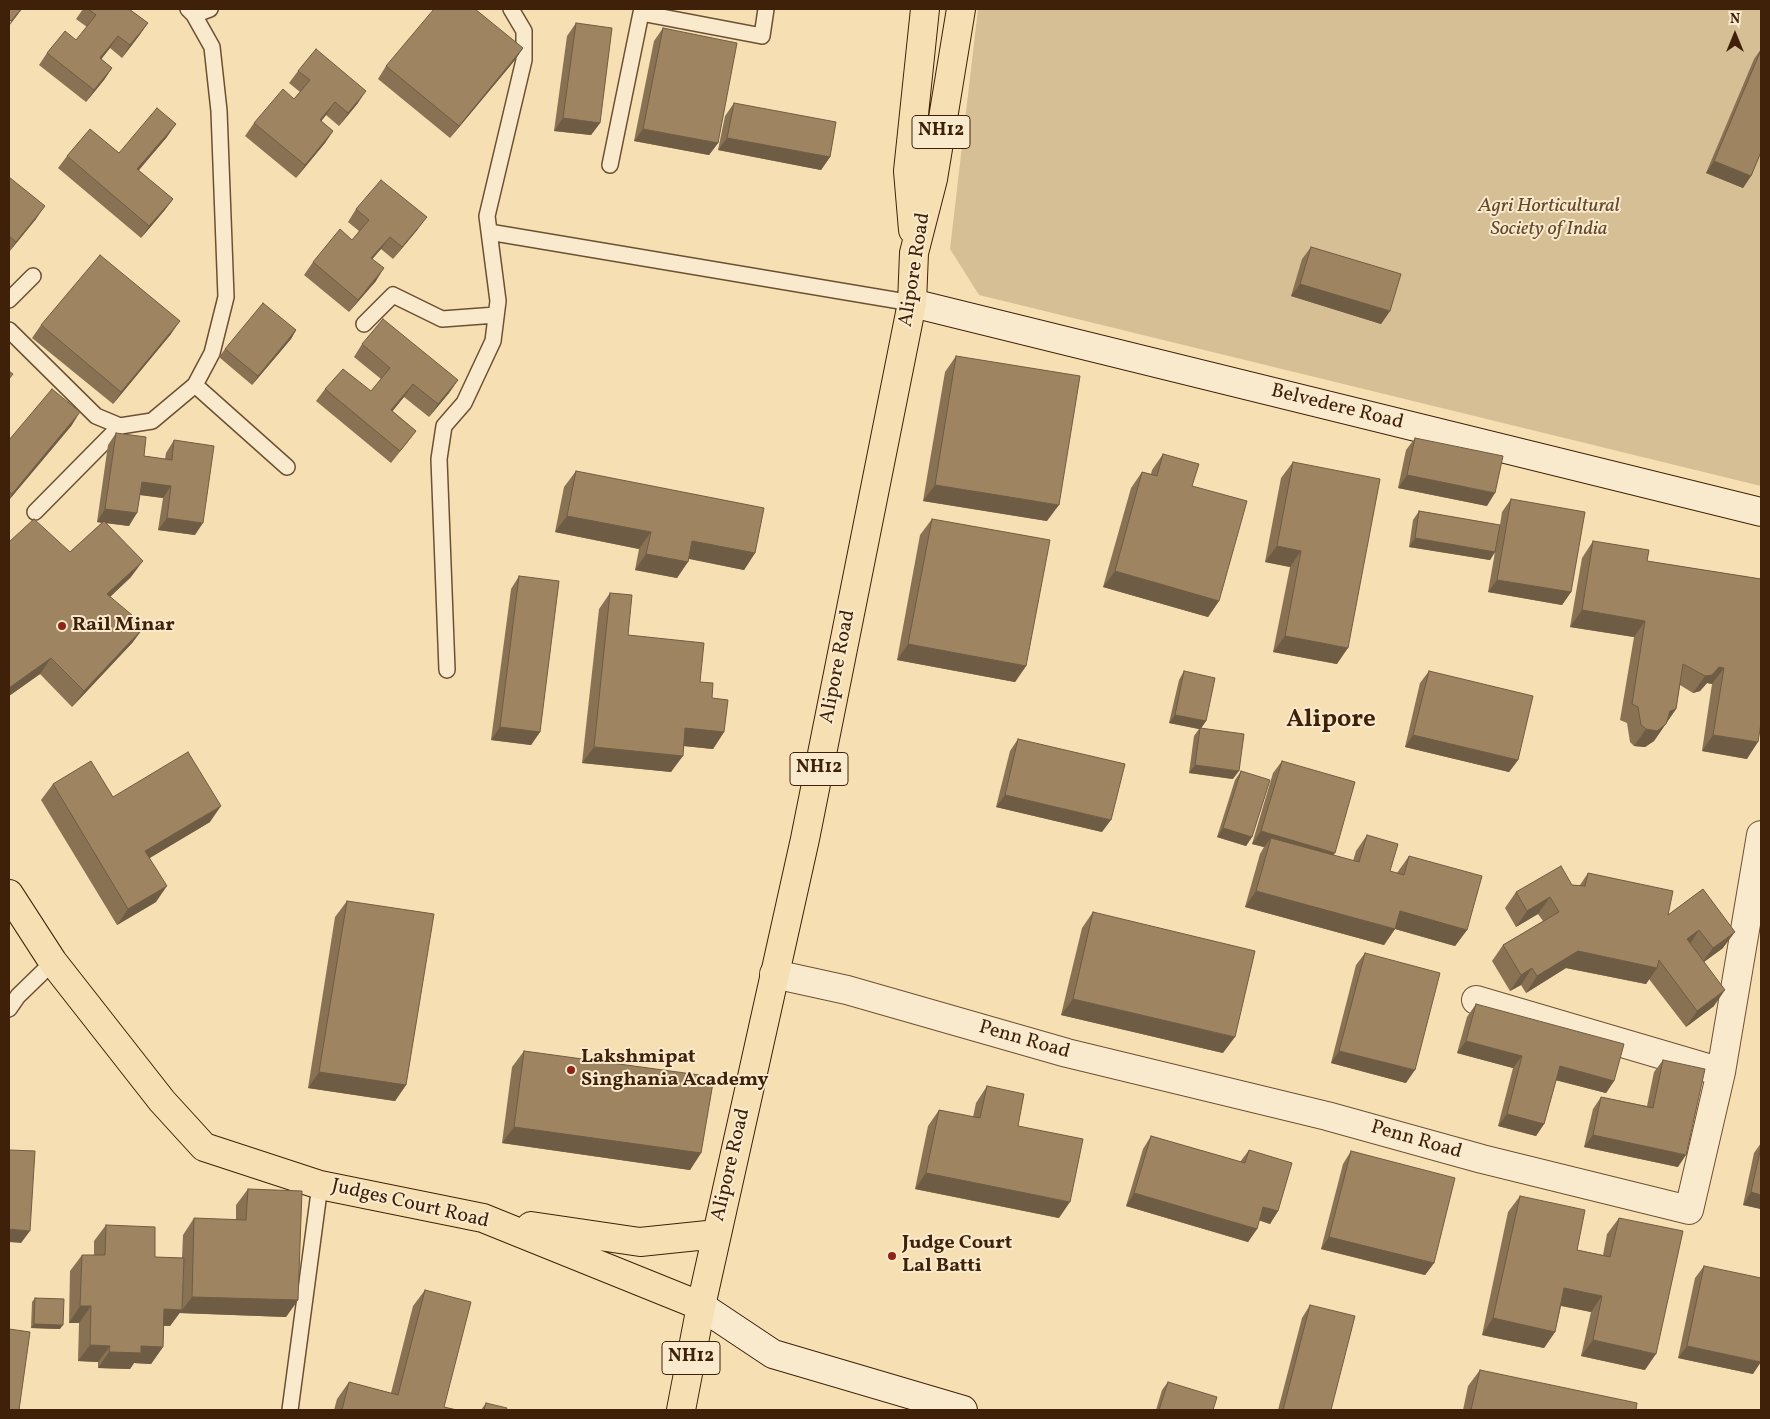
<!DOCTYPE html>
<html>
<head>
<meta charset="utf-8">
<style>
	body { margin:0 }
	#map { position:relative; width:1770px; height:1419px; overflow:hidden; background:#f6dfb2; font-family:Vollkorn,serif }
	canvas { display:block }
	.frame { position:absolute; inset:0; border:10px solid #3f2109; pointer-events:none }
	.north { position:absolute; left:1710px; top:10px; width:50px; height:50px; -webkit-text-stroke:4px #f9eacd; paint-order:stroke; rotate:0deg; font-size:14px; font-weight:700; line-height:20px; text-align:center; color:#3f2109 }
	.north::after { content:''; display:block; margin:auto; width:18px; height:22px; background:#3f2109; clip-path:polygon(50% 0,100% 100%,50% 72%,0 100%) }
</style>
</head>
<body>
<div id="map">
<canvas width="1770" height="1419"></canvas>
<div class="frame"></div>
<div class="north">N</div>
</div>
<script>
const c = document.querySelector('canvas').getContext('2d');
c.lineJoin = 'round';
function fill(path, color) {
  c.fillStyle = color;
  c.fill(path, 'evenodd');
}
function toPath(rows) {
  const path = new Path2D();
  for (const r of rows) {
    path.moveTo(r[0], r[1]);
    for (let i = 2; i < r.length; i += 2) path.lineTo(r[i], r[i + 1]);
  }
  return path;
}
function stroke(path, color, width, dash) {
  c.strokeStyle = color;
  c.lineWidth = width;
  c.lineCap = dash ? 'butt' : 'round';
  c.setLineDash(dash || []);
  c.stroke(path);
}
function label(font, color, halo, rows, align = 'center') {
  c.font = font + ' Vollkorn,serif';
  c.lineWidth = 4;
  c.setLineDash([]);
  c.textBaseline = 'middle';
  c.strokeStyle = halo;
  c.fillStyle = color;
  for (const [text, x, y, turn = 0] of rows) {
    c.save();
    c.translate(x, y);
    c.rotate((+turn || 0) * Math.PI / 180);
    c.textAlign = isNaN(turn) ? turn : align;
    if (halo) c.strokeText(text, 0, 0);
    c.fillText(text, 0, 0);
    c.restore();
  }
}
fill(toPath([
	[978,9,1761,9,1761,486,979,295,950,249]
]), '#d7bf95');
const lane = toPath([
	[194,15,210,9],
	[610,165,641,13,762,36,766,9],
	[489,232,912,303],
	[9,300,33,276],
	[364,324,393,295,442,319,496,315],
	[9,330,96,416,120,426,152,421,195,385,212,353,226,297,219,111,212,47,194,15,188,9],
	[195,385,287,467],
	[35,512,120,426],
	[447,670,439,459,444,426,464,403,493,341,498,301,487,216,524,60,524,31,511,9],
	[9,1009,18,996,53,962],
	[290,1410,320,1185]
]);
const street = toPath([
	[774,974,847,990,1067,1053,1327,1116,1482,1159,1689,1210,1721,1072,1761,835],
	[1476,1000,1721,1072]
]);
const secondary = toPath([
	[912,303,1761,512],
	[701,1306,773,1354,963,1410]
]);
const highway = toPath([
	[913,230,908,171,925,9],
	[9,894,53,962,162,1101,204,1147,320,1185,483,1218,701,1306],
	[531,1226,640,1242,717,1234],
	[681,1410,701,1306,805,839,912,303,914,253,933,179,961,9]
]);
stroke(lane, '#6d5033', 18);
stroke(street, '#6d5033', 30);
stroke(secondary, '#3f2109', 30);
stroke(highway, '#3f2109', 30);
stroke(lane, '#f9eacd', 15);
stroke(street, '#f9eacd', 28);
stroke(secondary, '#f9eacd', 28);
stroke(highway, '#f6dfb2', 28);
fill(toPath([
	[83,9,129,9,148,23,122,58,110,48,101,59,112,68,104,80,86,102,39,65,47,53,76,40,87,27,76,19],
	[576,23,600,123,591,135,554,131,567,36],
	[663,28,718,143,709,155,634,141,654,41],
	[523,48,515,60,450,138,378,79,386,66],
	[1761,49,1761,152,1751,176,1743,188,1706,173,1754,59],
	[298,71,358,103,339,126,326,115,321,121,333,131,325,143,296,178,245,136,254,123,294,99,300,92,289,83],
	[734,103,830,157,821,170,718,150,725,116],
	[167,137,138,170,173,199,164,211,141,238,58,168,67,156,119,153],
	[9,177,36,219,9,252],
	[356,209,418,229,393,259,381,249,372,259,376,281,349,312,304,275,313,262,352,240,359,231,348,222],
	[1311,247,1390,311,1381,324,1291,296,1302,259],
	[41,325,171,334,113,404,32,338],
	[296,330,291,339,252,385,219,357,225,349],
	[362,344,458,380,449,393,429,417,404,397,392,411,416,431,407,443,391,463,316,401,325,389,371,391,381,379,354,357],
	[956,356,1047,521,923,501,945,372],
	[72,425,9,500,9,440],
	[116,433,144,456,165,459,166,453,174,440,195,535,158,530,163,498,140,495,129,526,107,523,131,577,110,597,133,642,72,707,40,674,9,696,9,542,70,552,102,523,97,522,108,445],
	[1415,438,1487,506,1398,488,1406,450],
	[1163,454,1192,486,1219,601,1208,617,1103,587,1131,488,1142,472,1151,474,1152,470],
	[1293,462,1337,664,1273,652,1290,567,1265,562,1281,478],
	[576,471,755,553,744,570,689,559,677,578,635,570,639,549,555,532,564,487],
	[1511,499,1571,592,1562,605,1488,592,1495,552,1490,560,1409,547,1413,520,1419,511,1500,525,1502,512],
	[932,519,1026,666,1015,682,897,660,920,535],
	[1593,541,1647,561,1761,579,1747,759,1702,751,1712,684,1707,683,1700,691,1693,693,1680,685,1676,709,1654,741,1645,747,1634,746,1630,742,1627,723,1620,720,1634,637,1570,627,1582,558],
	[519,576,540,732,531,745,491,740,511,589],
	[610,593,628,635,700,682,712,698,724,732,713,749,684,746,671,772,582,763,599,609],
	[1184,671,1206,721,1201,728,1233,779,1189,773,1194,736,1199,729,1169,723,1179,680],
	[1429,671,1518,760,1509,772,1405,747,1420,683],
	[1018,739,1102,832,996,807,1010,751],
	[1282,761,1333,855,1353,861,1356,851,1367,835,1390,871,1397,873,1409,856,1467,930,1455,946,1395,929,1384,945,1245,907,1260,854,1264,847,1252,844,1273,773],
	[1241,771,1252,837,1246,846,1217,837,1235,780],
	[53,784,113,797,210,822,150,858,156,902,117,925,41,800],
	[1588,873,1668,915,1703,889,1723,948,1704,962,1714,1006,1686,1027,1649,979,1646,984,1566,968,1526,993,1521,985,1510,991,1492,961,1503,945,1543,921,1538,914,1516,927,1505,908,1516,892,1572,885,1580,885],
	[347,901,406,1085,395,1101,308,1088,335,917],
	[1093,912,1223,1053,1061,1015,1082,928],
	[1365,953,1406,1083,1331,1063,1356,965],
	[1476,1004,1614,1081,1606,1093,1556,1080,1544,1124,1536,1136,1498,1126,1513,1068,1457,1053,1467,1017],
	[524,1051,701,1153,690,1170,502,1143,512,1067],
	[1663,1060,1678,1167,1584,1147,1593,1109,1601,1097,1647,1106,1654,1072],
	[987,1086,1018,1126,1059,1218,915,1189,928,1126,939,1110,973,1117,976,1103],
	[1151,1136,1240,1162,1249,1150,1278,1211,1270,1224,1259,1220,1257,1229,1248,1242,1126,1206,1143,1149],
	[1761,1143,1761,1209,1743,1205,1754,1153],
	[1351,1151,1434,1263,1425,1275,1321,1249,1343,1164],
	[248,1189,298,1300,286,1317,180,1313,180,1312,170,1326,164,1326,163,1347,151,1364,134,1363,130,1369,98,1368,98,1362,78,1361,79,1323,69,1323,70,1271,82,1255,94,1255,94,1241,106,1225,155,1257,182,1258,183,1235,194,1218,236,1220,236,1205],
	[1520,1196,1577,1250,1603,1255,1607,1234,1619,1218,1645,1370,1581,1356,1591,1312,1561,1306,1555,1332,1544,1348,1482,1335,1508,1212],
	[1704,1266,1753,1374,1678,1358,1695,1278],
	[425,1290,444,1407,457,1410,334,1410,337,1399,349,1382,391,1393,413,1306],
	[35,1298,60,1329,31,1328,32,1302],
	[1310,1305,1331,1410,1278,1410,1302,1318],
	[1480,1370,1636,1410,1463,1410,1468,1386],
	[1168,1382,1213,1410,1156,1410,1162,1390],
	[486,1403,506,1410,481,1410]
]), '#887253');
fill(toPath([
	[21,9,22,9,9,26,11,21],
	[148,23,139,36,122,58,130,45],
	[118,36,110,48,92,71,100,58],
	[523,48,515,60,450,138,459,126],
	[112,68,104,80,86,102,94,90],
	[366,91,358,103,339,126,348,113],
	[335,102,326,115,312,133,320,120],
	[563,118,600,123,591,135,554,131],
	[176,124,167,137,129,182,137,169],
	[643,129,718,143,709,155,634,141],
	[333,131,325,143,296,178,305,165],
	[727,138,830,157,821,170,718,150],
	[1714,161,1751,176,1743,188,1706,173],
	[173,199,164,211,141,238,149,226],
	[45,206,36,219,9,252,16,242],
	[427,217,418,229,393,259,402,247],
	[390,237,381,249,363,270,371,258],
	[384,268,376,281,349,312,358,300],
	[1300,284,1390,311,1381,324,1291,296],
	[180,321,171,334,113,404,121,392],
	[296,330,291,339,252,385,258,376],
	[458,380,449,393,429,417,438,404],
	[413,384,404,397,383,423,391,410],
	[80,412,72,425,9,500,12,494],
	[1407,475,1495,493,1487,506,1398,488],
	[142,482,171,486,163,498,133,494],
	[935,485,1059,505,1047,521,923,501],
	[105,509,137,513,129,526,97,522],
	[567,516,651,532,639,549,555,532],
	[167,518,203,523,195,535,158,530],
	[1415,538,1495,552,1490,560,1409,547],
	[692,541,755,553,744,570,681,557],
	[1277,546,1301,551,1290,567,1265,562],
	[646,554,688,562,677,578,635,570],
	[143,561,131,577,96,610,107,594],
	[1115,571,1219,601,1208,617,1103,587],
	[1497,580,1571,592,1562,605,1488,592],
	[1582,610,1645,621,1634,637,1570,627],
	[145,626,133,642,72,707,84,691],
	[1285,636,1348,648,1337,664,1273,652],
	[908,644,1026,666,1015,682,897,660],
	[51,658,40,674,9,696,9,688],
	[1719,667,1724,668,1712,684,1707,683,1700,691,1693,693,1705,676],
	[1676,709,1654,741,1645,747,1634,746,1646,729,1670,711],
	[1175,715,1206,721,1200,730,1200,728,1199,729,1169,723],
	[500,727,540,732,531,745,491,740],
	[685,728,724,732,713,749,674,745],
	[1413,735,1518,760,1509,772,1405,747],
	[1713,735,1758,742,1747,759,1702,751],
	[594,747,683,756,671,772,582,763],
	[1195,765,1239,771,1233,779,1189,773],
	[1005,795,1111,820,1102,832,996,807],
	[221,806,210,822,134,867,145,851],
	[1223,828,1252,837,1246,846,1217,837],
	[1261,831,1335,853,1326,865,1271,838,1264,847,1252,844],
	[167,886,156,902,117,925,128,909],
	[1256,891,1400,911,1467,930,1455,946,1395,929,1384,945,1245,907],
	[1550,897,1538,914,1516,927,1527,911],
	[1699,930,1688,947,1687,939],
	[1735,932,1723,948,1701,964,1713,948],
	[1578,951,1657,968,1646,984,1566,968,1526,993,1537,976],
	[1532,968,1521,985,1510,991,1521,975],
	[1725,990,1714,1006,1686,1027,1697,1011],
	[1073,999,1235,1037,1223,1053,1061,1015],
	[1466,1041,1522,1056,1513,1068,1457,1053],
	[1339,1051,1415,1070,1406,1083,1331,1063],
	[1560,1066,1614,1081,1606,1093,1551,1079],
	[319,1072,406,1085,395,1101,308,1088],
	[1507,1114,1544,1124,1536,1136,1498,1126],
	[514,1127,701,1153,690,1170,502,1143],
	[1593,1135,1686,1155,1678,1167,1584,1147],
	[926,1173,1070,1202,1059,1218,915,1189],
	[1751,1192,1761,1195,1761,1209,1743,1205],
	[1134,1193,1257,1229,1248,1242,1126,1206],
	[1263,1207,1278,1211,1270,1224,1255,1219],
	[9,1229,30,1231,21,1243,9,1242],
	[1329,1237,1434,1263,1425,1275,1321,1249],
	[1564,1288,1602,1296,1591,1312,1553,1304],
	[192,1297,298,1300,286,1317,180,1313],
	[80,1306,91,1306,79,1323,69,1323],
	[164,1309,182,1310,170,1326,153,1325],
	[1493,1318,1555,1332,1544,1348,1482,1335],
	[34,1324,63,1325,60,1329,31,1328],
	[1593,1340,1656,1354,1645,1370,1581,1356],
	[90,1345,110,1346,98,1362,78,1361],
	[141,1346,163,1347,151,1364,134,1363,130,1369,98,1368,109,1352],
	[1687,1346,1761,1362,1753,1374,1678,1358]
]), '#6f5c44');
const building = toPath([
	[9,9,21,9,11,21,9,19,9,9],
	[88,9,129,9,148,23,130,45,118,36,100,58,112,68,94,90,47,53,65,31,76,40,96,15,88,9],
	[434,9,475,9,523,48,459,126,386,66,434,9],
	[576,23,612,28,600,123,563,118,576,23],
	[663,28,737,43,718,143,643,129,663,28],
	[316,49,366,91,348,113,335,102,320,120,333,131,305,165,254,123,283,89,294,99,310,80,298,71,316,49],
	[1761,50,1761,152,1751,176,1714,161,1761,50],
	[734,103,836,122,830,157,727,138,734,103],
	[157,108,176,124,137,169,173,199,149,226,67,156,90,129,119,153,157,108],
	[9,177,45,206,16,242,9,236,9,177],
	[381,180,427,217,402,247,390,237,371,258,384,268,358,300,313,262,340,229,352,240,369,220,356,209,381,180],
	[1311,247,1401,274,1390,311,1300,284,1311,247],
	[100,255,180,321,121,392,41,325,100,255],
	[263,303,296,330,258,376,225,349,263,303],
	[383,319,458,380,438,404,413,384,391,410,416,431,400,451,325,389,343,369,371,391,390,368,362,344,383,319],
	[956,356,1080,376,1059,505,935,485,956,356],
	[9,371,13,374,9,379,9,371],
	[52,389,80,412,12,494,9,492,9,440,52,389],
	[116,433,146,437,144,456,172,460,174,440,214,446,203,523,167,518,171,486,142,482,137,513,105,509,116,433],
	[1415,438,1503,456,1495,493,1407,475,1415,438],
	[1163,454,1199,464,1192,486,1247,501,1219,601,1115,571,1142,472,1157,476,1163,454],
	[1293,462,1380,479,1348,648,1285,636,1301,551,1277,546,1293,462],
	[576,471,764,508,755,553,692,541,688,562,646,554,651,532,567,516,576,471],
	[1511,499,1585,512,1571,592,1497,580,1511,499],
	[1419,511,1500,525,1495,552,1415,538,1419,511],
	[34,519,70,552,104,521,143,561,107,594,145,626,84,691,51,658,9,688,9,542,34,519],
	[932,519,1050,540,1026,666,908,644,932,519],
	[1593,541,1649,550,1647,561,1761,579,1761,723,1758,742,1713,735,1724,668,1719,667,1712,675,1705,676,1683,664,1676,709,1670,711,1666,724,1657,731,1646,729,1641,725,1638,707,1632,704,1645,621,1582,610,1593,541],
	[519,576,559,581,540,732,500,727,519,576],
	[610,593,632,595,628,635,704,643,700,682,713,683,712,698,728,700,724,732,685,728,683,756,594,747,610,593],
	[1184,671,1215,678,1206,721,1175,715,1184,671],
	[1429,671,1533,696,1518,760,1413,735,1429,671],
	[1200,728,1244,734,1239,771,1195,765,1200,728],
	[1018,739,1125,764,1111,820,1005,795,1018,739],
	[188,752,221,806,145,851,167,886,128,909,53,784,91,761,113,797,188,752],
	[1282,761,1355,782,1335,853,1261,831,1282,761],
	[1241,771,1270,780,1252,837,1223,828,1241,771],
	[1367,835,1398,844,1390,871,1404,875,1409,856,1482,876,1467,930,1400,911,1395,929,1256,891,1271,838,1359,862,1367,835],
	[1561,866,1572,885,1585,886,1588,873,1673,891,1668,915,1703,889,1735,932,1713,948,1699,930,1687,939,1725,990,1697,1011,1659,960,1657,968,1578,951,1537,976,1532,968,1521,975,1503,945,1559,912,1550,897,1527,911,1516,892,1561,866],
	[347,901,434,914,406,1085,319,1072,347,901],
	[1093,912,1255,951,1235,1037,1073,999,1093,912],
	[1365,953,1440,973,1415,1070,1339,1051,1365,953],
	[1476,1004,1624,1044,1614,1081,1560,1066,1544,1124,1507,1114,1522,1056,1466,1041,1476,1004],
	[524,1051,714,1077,701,1153,514,1127,524,1051],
	[1663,1060,1705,1069,1686,1155,1593,1135,1601,1097,1653,1108,1663,1060],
	[987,1086,1024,1094,1018,1126,1083,1139,1070,1202,926,1173,939,1110,980,1118,987,1086],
	[1151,1136,1245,1163,1249,1150,1292,1163,1278,1211,1263,1207,1257,1229,1134,1193,1151,1136],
	[1761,1147,1761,1195,1751,1192,1761,1147],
	[9,1150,35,1151,30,1231,9,1229,9,1150],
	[1351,1151,1455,1178,1434,1263,1329,1237,1351,1151],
	[248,1189,302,1191,298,1300,192,1297,194,1218,246,1220,248,1189],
	[1520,1196,1585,1210,1577,1250,1610,1257,1619,1218,1683,1231,1656,1354,1593,1340,1602,1296,1564,1288,1555,1332,1493,1318,1520,1196],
	[106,1225,155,1227,155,1257,184,1258,182,1310,164,1309,163,1347,141,1346,141,1353,109,1352,110,1346,90,1345,91,1306,80,1306,82,1255,105,1255,106,1225],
	[1704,1266,1761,1278,1761,1362,1687,1346,1704,1266],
	[425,1290,471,1302,444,1407,457,1410,342,1410,349,1382,398,1395,425,1290],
	[35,1298,64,1299,63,1325,34,1324,35,1298],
	[1310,1305,1355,1316,1331,1410,1283,1410,1310,1305],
	[9,1329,30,1332,19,1410,9,1410,9,1329],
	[1480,1370,1637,1403,1636,1410,1471,1410,1480,1370],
	[1168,1382,1217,1397,1213,1410,1159,1410,1168,1382],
	[486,1403,507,1408,506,1410,484,1410,486,1403]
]);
fill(building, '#9e8461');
stroke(building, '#6f5c44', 1);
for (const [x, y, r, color] of [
	[62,626,5,"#8f2418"],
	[571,1070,5,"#8f2418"],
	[892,1256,5,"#8f2418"]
]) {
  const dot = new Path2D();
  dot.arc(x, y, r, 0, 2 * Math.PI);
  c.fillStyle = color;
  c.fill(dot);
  stroke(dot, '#f9eacd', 2);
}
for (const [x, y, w] of [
	[941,132,58],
	[819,769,58],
	[691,1358,58]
]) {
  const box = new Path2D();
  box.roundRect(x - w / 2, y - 16.5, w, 33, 4);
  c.fillStyle = '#f9eacd';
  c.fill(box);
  stroke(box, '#3f2109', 1);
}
label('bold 19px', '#3f2109', null, [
	["NH12",941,132],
	["NH12",819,769],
	["NH12",691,1358]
]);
label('italic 20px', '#65482c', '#f9eacd', [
	["Agri Horticultural",1549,207],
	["Society of India",1549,230]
]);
label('20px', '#3f2109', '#f9eacd', [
	["Alipore Road",916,270,-81],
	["Belvedere Road",1337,408,14],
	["Alipore Road",839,667,-79],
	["Penn Road",1024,1041,16],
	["Penn Road",1416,1141,16],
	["Alipore Road",732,1165,-77],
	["Judges Court Road",410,1205,13]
]);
label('bold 20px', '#3f2109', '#f9eacd', [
	["Rail Minar",72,626],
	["Lakshmipat",581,1058],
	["Singhania Academy",581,1081],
	["Judge Court",902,1244],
	["Lal Batti",902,1267]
], 'left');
label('bold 25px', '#3f2109', '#f9eacd', [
	["Alipore",1331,721]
]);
</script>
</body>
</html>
